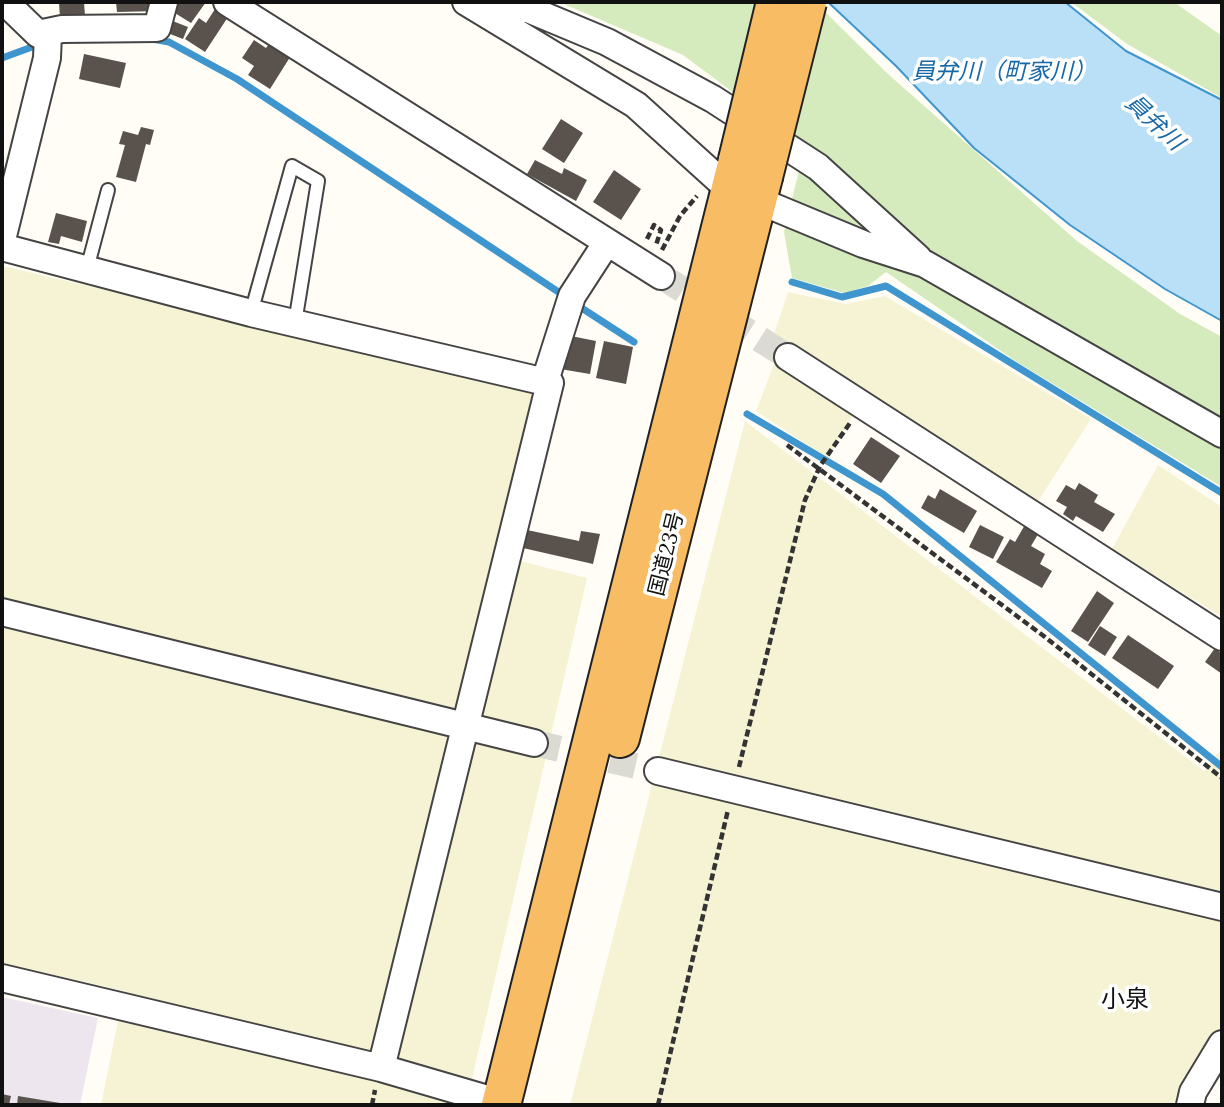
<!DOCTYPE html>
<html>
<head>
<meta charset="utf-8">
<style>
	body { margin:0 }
	#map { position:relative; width:1224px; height:1107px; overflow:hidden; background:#fffdf5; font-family:Lora,serif }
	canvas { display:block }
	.frame { position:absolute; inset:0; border:4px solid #111; pointer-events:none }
</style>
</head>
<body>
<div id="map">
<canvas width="1224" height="1107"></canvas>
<div class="frame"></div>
</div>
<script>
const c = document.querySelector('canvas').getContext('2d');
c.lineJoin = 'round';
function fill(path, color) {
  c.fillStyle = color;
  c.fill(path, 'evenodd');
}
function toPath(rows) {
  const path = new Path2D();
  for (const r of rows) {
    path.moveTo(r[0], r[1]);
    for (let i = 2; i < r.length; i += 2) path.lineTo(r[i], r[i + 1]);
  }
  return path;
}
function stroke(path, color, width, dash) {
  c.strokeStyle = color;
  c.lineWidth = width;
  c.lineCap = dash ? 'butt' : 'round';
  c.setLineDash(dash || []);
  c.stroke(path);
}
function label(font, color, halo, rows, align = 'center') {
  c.font = font + ' Lora,"Noto Sans JP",serif';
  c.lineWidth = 7;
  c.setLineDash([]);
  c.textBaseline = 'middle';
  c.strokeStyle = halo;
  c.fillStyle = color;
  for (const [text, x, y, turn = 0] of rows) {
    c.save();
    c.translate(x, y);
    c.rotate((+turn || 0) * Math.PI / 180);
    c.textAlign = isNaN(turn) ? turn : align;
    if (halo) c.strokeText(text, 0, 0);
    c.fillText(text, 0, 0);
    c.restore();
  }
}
fill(toPath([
	[2,997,98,1018,80,1105,2,1105]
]), '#eee6ef');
fill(toPath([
	[2,266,541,390,500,556,587,578,466,1105,101,1105,124,991,2,963],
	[788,292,846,304,885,296,1091,419,1035,506,772,340],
	[776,359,856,409,828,459,756,411],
	[745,421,1204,771,1222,748,1222,1030,1193,1076,1183,1105,570,1105],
	[1158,465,1222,507,1222,617,1112,549]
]), '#f6f3d4');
fill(toPath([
	[559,2,815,2,888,74,1077,241,1180,314,1222,337,1222,487,1017,362,886,272,868,286,844,293,792,278,784,232,805,146,683,55],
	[1071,2,1174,2,1222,36,1222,98,1127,44]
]), '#d5ebbd');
const water = toPath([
	[828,2,1065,2,1126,51,1222,100,1222,321,1165,289,1070,225,974,148,896,66,828,2]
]);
fill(water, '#b9e0f7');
stroke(water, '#3f96cf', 2);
stroke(toPath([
	[152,39,169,42,237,79,563,295],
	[2,58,32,47],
	[792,282,842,297,886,286,1222,493],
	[577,305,634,342],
	[747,414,883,494,1222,767]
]), '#3f96cf', 7);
fill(toPath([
	[59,2,84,2,85,16,60,18],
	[116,2,159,2,159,11,117,12],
	[174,2,206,2,191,23,170,10],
	[215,9,228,17,205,52,185,39,199,18,206,23],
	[170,20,188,27,183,39,165,32],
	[254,40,266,48,271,41,292,54,270,89,248,75,254,66,242,58],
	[84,54,126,63,120,88,79,79],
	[561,119,583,133,564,163,542,149],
	[141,127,154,130,150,145,146,144,136,182,116,177,125,145,119,144,123,131,138,135],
	[535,160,562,174,564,168,587,180,576,201,527,174],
	[614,170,641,189,621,220,593,202],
	[56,213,87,221,82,242,61,236,59,244,48,242],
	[566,335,596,341,590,374,560,369],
	[604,341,633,347,626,384,596,378],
	[871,437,900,456,881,483,853,464],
	[1079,483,1098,495,1094,502,1115,514,1103,532,1076,516,1073,521,1063,514,1067,507,1056,501,1066,485,1075,490],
	[940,489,977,511,964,533,921,508,928,495,935,499],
	[1026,523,1040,531,1031,546,1045,554,1040,564,1052,571,1042,588,996,562,1010,539,1015,542],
	[980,525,1004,537,993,559,969,547],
	[527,530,579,541,581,531,600,534,593,564,523,548],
	[1097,591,1114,603,1088,642,1071,631],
	[1100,626,1117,637,1105,656,1088,645],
	[1128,635,1174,666,1158,689,1112,658],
	[1215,648,1222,654,1222,674,1205,662],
	[2,1094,11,1096,9,1105,2,1105],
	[18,1096,66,1104,65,1105,17,1105]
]), '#5a524d');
stroke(toPath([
	[661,276,788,357],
	[534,743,658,771]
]), '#dbdad3', 26, [26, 13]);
const service = toPath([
	[87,269,108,190],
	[251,313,292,166,318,181,295,323]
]);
const minor = toPath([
	[5,2,38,34,62,29,157,28,164,2],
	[227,2,661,276],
	[466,2,636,105,730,190],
	[488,15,506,8,528,9,607,42,713,99,818,167,918,258],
	[757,200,863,244,925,264,1222,434],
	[2,240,47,58,48,34],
	[2,247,251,313,550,383,381,1068],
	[788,357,1222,637],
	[545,381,572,296,607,242],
	[2,612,534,743],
	[658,771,1222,907],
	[2,978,381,1068,501,1103],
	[1190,1105,1193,1092,1222,1044]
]);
const trunk = toPath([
	[620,738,763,177],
	[501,1105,738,160]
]);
stroke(service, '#444', 16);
stroke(minor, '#444', 30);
stroke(trunk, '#222', 42);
stroke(toPath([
	[647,239,654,225,661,230,656,245],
	[662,250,680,216,697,196],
	[787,445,1045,637,1222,778],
	[739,767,805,500,820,466,850,423],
	[372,1105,375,1090],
	[658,1105,728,810]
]), '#333', 4.5, [7, 3.5]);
stroke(service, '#fff', 12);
stroke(minor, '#fff', 26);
stroke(trunk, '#f7bc64', 38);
const trunkBridge = toPath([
	[738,160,776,2],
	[763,177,807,2]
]);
stroke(trunkBridge, '#222', 42, []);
stroke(trunkBridge, '#f7bc64', 38);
label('21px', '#111', '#fff', [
	["国道23号",667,554,-76]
]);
label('italic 23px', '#1768a6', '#fff', [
	["員弁川（町家川）",1004,72],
	["員弁川",1154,123,43]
]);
label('24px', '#111', '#fff', [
	["小泉",1125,1000]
]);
</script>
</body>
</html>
